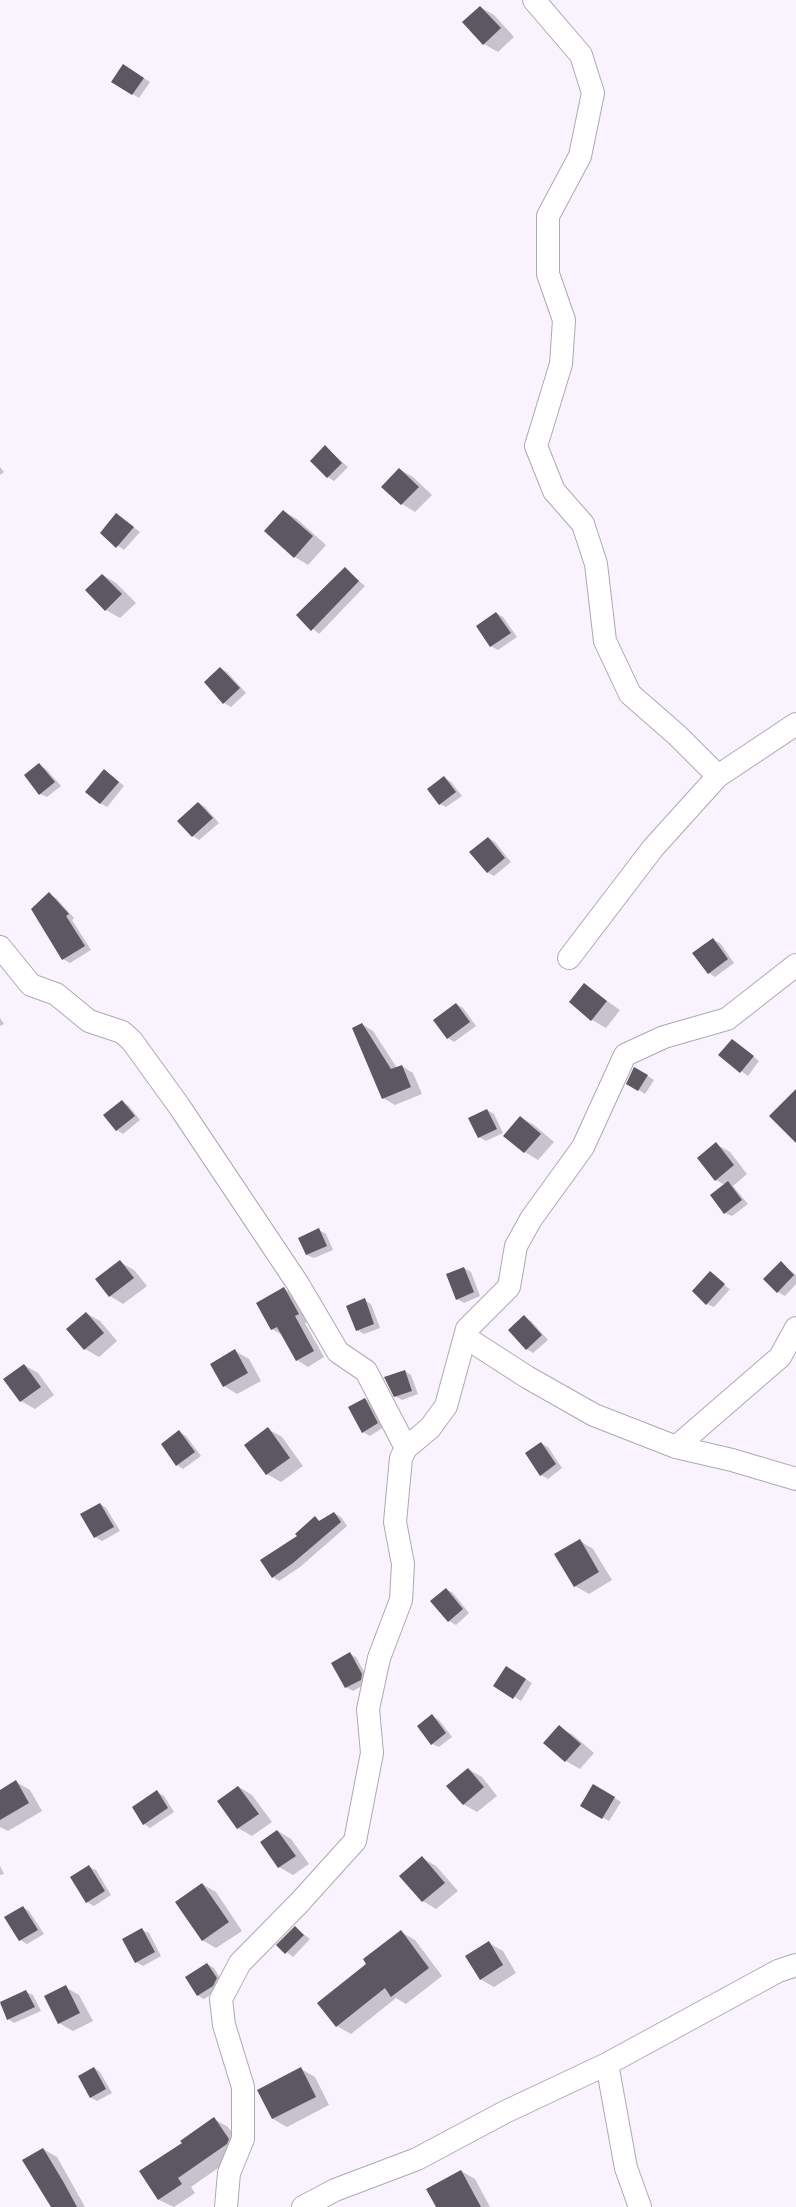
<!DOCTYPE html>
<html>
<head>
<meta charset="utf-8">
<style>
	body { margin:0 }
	canvas { display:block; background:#f9f2ff }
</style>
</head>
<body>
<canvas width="796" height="2207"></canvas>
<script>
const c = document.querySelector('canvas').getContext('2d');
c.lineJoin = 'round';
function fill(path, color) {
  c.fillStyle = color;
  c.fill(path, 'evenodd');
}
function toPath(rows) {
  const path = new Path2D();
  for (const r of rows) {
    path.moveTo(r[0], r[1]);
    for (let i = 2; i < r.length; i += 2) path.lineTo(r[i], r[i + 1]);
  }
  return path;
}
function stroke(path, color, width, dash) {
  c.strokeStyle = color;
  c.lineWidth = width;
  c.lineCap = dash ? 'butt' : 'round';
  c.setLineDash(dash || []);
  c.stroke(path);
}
fill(toPath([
	[480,7,494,15,514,37,498,52,484,44],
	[130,69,150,82,139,98,113,82],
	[325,447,348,467,334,481,328,477],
	[0,467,4,472,0,475],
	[399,469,413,477,432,495,415,512,402,504,383,487],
	[283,511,297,519,326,545,308,565,295,557],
	[117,515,140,532,124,550,101,533],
	[345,569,365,586,319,634,297,615],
	[103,575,116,583,136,603,120,618,106,610],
	[496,613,503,617,517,637,498,650,491,646,478,626],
	[220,668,227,672,246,693,231,707,224,703],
	[39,765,46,769,61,786,47,797,40,794],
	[111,775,124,786,107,807,100,803],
	[445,778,451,782,462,796,446,807,440,804],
	[198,803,205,807,219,823,199,840,193,836],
	[489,838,495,842,511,862,494,876,487,872],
	[49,894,56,898,74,918,72,920,91,950,70,963,63,959],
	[713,940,720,943,734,963,715,977,709,973],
	[584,985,620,1010,606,1028,592,1020],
	[456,1004,463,1008,476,1026,454,1042,448,1038],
	[0,1018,4,1024,0,1026],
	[362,1024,373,1031,397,1068,402,1066,413,1073,422,1094,395,1105,383,1098],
	[738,1044,759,1061,748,1076,720,1055],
	[635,1068,654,1080,645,1094,628,1083],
	[122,1102,129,1106,140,1120,123,1134,117,1130],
	[487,1110,494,1114,503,1133,486,1141,479,1137],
	[520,1117,534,1125,554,1142,538,1160,525,1152,505,1136],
	[716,1144,730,1152,747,1174,733,1186,748,1204,732,1216,725,1213,725,1185,716,1180],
	[319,1230,326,1234,333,1250,314,1258,307,1255],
	[120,1262,134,1270,147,1286,123,1304,110,1296],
	[781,1263,796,1275,796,1284,785,1296,778,1292],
	[464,1268,471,1272,480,1296,464,1303,457,1299],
	[710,1272,729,1289,731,1288,714,1307,707,1304],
	[284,1289,295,1295,310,1320,305,1323,324,1357,308,1367,297,1360,284,1336,272,1329],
	[364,1300,371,1304,380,1328,364,1334,357,1330],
	[86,1313,100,1321,117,1341,99,1357,85,1349],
	[524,1317,531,1321,548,1340,533,1353,527,1349],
	[235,1351,249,1359,261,1381,237,1394,224,1386],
	[24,1365,38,1373,54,1395,35,1409,21,1401],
	[405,1371,411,1375,418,1394,402,1400,395,1396],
	[365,1399,372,1403,384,1427,370,1436,363,1432],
	[268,1429,282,1437,303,1466,281,1482,267,1474,246,1445],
	[179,1432,186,1436,201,1456,183,1469,177,1465],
	[541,1443,548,1447,562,1468,548,1479,541,1475],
	[100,1504,106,1508,120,1531,102,1541,95,1537],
	[334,1513,341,1517,347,1526,300,1567,279,1581,273,1577,299,1536,315,1518,321,1522],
	[580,1541,593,1549,612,1580,589,1594,575,1586],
	[446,1589,453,1593,469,1613,456,1625,449,1621,432,1601],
	[350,1654,356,1657,368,1679,367,1683,353,1691,346,1687],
	[513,1671,532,1683,521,1701,495,1685],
	[432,1716,439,1720,452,1737,439,1747,432,1744],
	[559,1727,573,1735,594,1753,580,1769,566,1761],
	[468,1769,482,1777,497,1796,477,1812,463,1804],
	[16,1782,30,1790,42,1811,8,1831,0,1827,0,1792],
	[593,1785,621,1802,609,1821,581,1805],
	[239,1787,252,1795,272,1822,252,1836,238,1828,219,1802],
	[157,1792,164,1796,174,1812,150,1828,144,1824],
	[278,1831,291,1839,309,1864,293,1875,279,1867,262,1842],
	[422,1858,436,1866,458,1891,436,1909,423,1901],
	[0,1866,4,1874,0,1875],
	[89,1867,96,1870,111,1895,94,1906,87,1902],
	[202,1884,216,1892,242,1931,216,1948,202,1940],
	[23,1907,29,1911,44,1934,27,1944,20,1940],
	[295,1928,310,1939,293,1957,278,1945],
	[142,1930,149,1933,161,1956,143,1966,136,1962],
	[401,1932,415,1940,442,1976,406,2004,396,1998,351,2034,337,2026,368,1964],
	[489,1943,503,1951,516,1973,494,1987,480,1979],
	[207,1964,214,1968,223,1983,220,1989,204,1999,197,1995],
	[65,1987,79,1995,93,2021,73,2031,59,2023],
	[26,1992,33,1995,41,2011,14,2023,8,2019,0,2004],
	[94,2068,100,2072,112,2093,97,2101,90,2097],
	[301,2069,315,2077,329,2105,287,2127,273,2119,259,2091],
	[214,2119,228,2127,242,2147,241,2152,191,2187,195,2193,174,2207,159,2200,141,2171,183,2143],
	[43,2149,57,2157,85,2207,53,2207],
	[461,2171,475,2179,490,2207,437,2207]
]), '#0003');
fill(toPath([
	[480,6,501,28,483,45,462,22],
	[123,64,144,78,132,95,111,82],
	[325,445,342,463,327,478,310,461],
	[399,468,419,487,401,505,381,487],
	[283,510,313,536,294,558,264,531],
	[116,513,134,527,116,548,100,533],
	[345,567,359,581,311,631,296,615],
	[102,574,122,594,105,611,85,590],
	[496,612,511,633,490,647,476,626],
	[220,667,240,688,223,704,204,682],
	[39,763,55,782,39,795,24,775],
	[104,769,119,782,100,804,85,792],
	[444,776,456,792,439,805,427,789],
	[198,802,213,818,192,837,177,821],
	[488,837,505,858,487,873,469,852],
	[49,892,69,914,66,916,85,946,62,960,31,909],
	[713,938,728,959,708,974,692,953],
	[584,983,607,1001,591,1021,569,1002],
	[456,1003,470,1022,447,1039,433,1020],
	[362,1023,391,1069,402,1065,411,1087,382,1099,352,1028],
	[732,1039,754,1056,740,1073,718,1055],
	[634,1067,648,1075,638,1091,626,1084],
	[796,1089,796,1143,769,1116],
	[122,1100,135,1116,116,1131,103,1115],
	[487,1109,497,1129,478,1138,468,1118],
	[520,1116,541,1134,524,1153,503,1136],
	[716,1142,734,1165,715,1181,697,1158],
	[728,1181,742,1200,724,1214,710,1195],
	[319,1228,327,1246,306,1255,298,1238],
	[120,1260,134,1278,109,1297,95,1279],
	[781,1261,794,1275,777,1293,763,1279],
	[464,1267,474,1292,456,1300,446,1274],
	[710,1271,725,1284,706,1305,692,1291],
	[284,1287,299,1314,295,1316,314,1351,296,1361,277,1327,271,1330,256,1303],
	[365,1298,374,1324,356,1331,346,1306],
	[86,1312,104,1333,84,1350,66,1329],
	[524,1315,542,1335,526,1350,508,1330],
	[235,1349,248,1373,223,1387,210,1364],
	[24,1364,41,1387,20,1402,3,1379],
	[405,1370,412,1391,394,1397,384,1377],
	[365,1398,378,1423,362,1433,348,1407],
	[268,1427,290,1458,266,1475,244,1445],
	[179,1430,195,1452,176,1466,161,1444],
	[541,1442,556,1464,540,1476,525,1453],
	[100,1503,114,1527,94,1538,80,1514],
	[334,1512,341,1522,293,1563,272,1578,260,1560,297,1536,295,1534,315,1516,319,1521],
	[580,1539,599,1572,574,1587,554,1554],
	[446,1588,463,1609,448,1622,430,1601],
	[350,1652,362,1674,361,1680,345,1688,331,1663],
	[506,1666,526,1679,513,1699,493,1686],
	[432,1714,446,1733,431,1745,417,1726],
	[559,1725,581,1744,565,1762,543,1743],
	[468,1768,484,1787,463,1805,446,1786],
	[16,1780,29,1803,0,1820,0,1790],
	[593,1784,615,1797,602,1819,580,1806],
	[238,1786,259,1814,237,1829,217,1801],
	[157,1790,168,1808,143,1825,132,1807],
	[277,1830,296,1856,278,1868,260,1842],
	[422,1856,445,1883,422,1902,399,1876],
	[89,1865,105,1891,86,1903,70,1877],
	[202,1883,229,1922,202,1941,175,1902],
	[23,1906,38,1930,19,1941,4,1917],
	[295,1926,304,1935,285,1954,276,1945],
	[142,1928,155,1952,135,1963,122,1939],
	[401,1930,429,1968,391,1997,385,1988,336,2027,317,2003,366,1964,363,1959],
	[489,1941,503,1965,480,1980,465,1956],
	[207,1963,217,1978,213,1986,197,1996,185,1977],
	[66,1985,80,2013,58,2024,44,1996],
	[26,1990,35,2007,7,2020,0,2002],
	[94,2067,106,2089,90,2098,78,2076],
	[301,2067,316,2097,272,2119,257,2090],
	[214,2117,229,2139,227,2144,178,2178,182,2184,158,2200,139,2171,182,2143,180,2141],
	[43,2148,64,2183,77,2207,51,2207,22,2160],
	[461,2170,481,2207,436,2207,426,2189]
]), '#5d5761');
const street = toPath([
	[534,0,581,55,593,93,580,156,548,216,548,274,564,320,561,364,536,446,554,491,583,524,596,564,605,641,630,694,678,736,718,776],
	[0,947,31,985,56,994,89,1021,122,1032,132,1041,179,1106,298,1284,338,1352,366,1371,406,1448],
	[569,958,653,848,718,776,796,724],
	[465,1337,527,1377,594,1415,676,1447,732,1460,796,1479],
	[676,1447,780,1357,796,1328],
	[607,2064,626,2168,640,2207],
	[226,2207,229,2173,243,2139,243,2087,224,2025,221,1999,240,1963,299,1903,355,1841,372,1753,368,1709,379,1658,401,1600,403,1564,395,1522,401,1458,406,1448,430,1428,446,1406,467,1329,509,1287,516,1246,531,1219,583,1147,625,1055,664,1037,727,1019,796,965],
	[303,2207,335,2190,417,2159,505,2112,607,2064,778,1971,796,1965]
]);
stroke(street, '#afa8b4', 24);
stroke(street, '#fff', 22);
</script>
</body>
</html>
